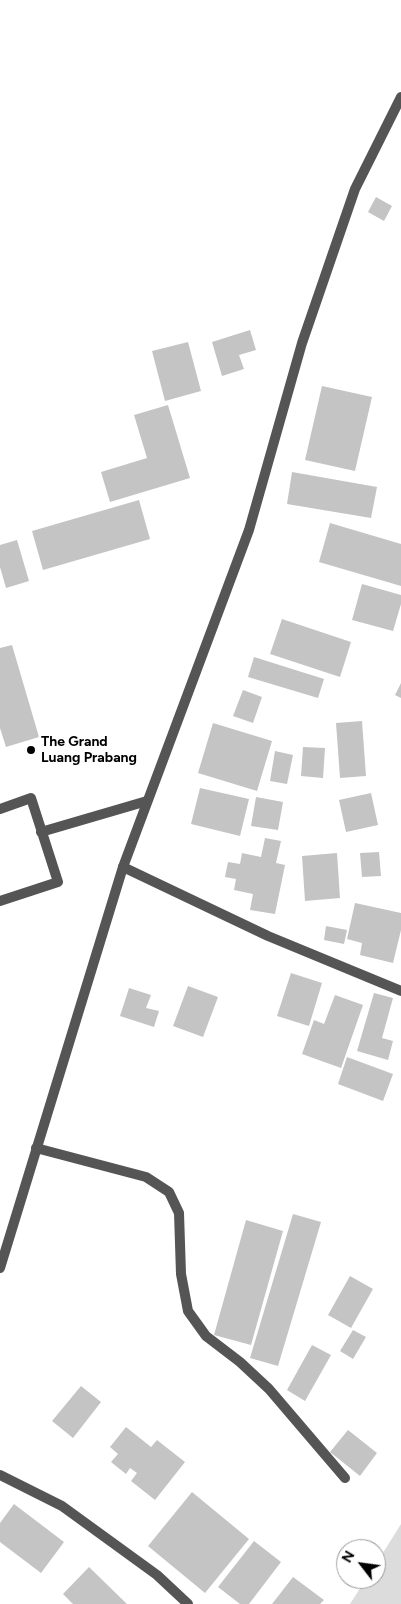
<!DOCTYPE html>
<html>
<head>
<meta charset="utf-8">
<style>
	body { margin:0 }
	#map { position:relative; width:401px; height:1604px; overflow:hidden; background:#fff; font-family:Figtree,sans-serif }
	canvas { display:block }
	.north { position:absolute; left:336px; top:1539px; width:50px; height:50px; box-sizing:border-box; background:#fff; border:1px solid #999; border-radius:50%; rotate:300deg; font-size:14px; font-weight:700; line-height:20px; text-align:center; color:#000 }
	.north::after { content:''; display:block; margin:auto; width:18px; height:22px; background:#000; clip-path:polygon(50% 0,100% 100%,50% 72%,0 100%) }
</style>
</head>
<body>
<div id="map">
<canvas width="401" height="1604"></canvas>
<div class="north">N</div>
</div>
<script>
const c = document.querySelector('canvas').getContext('2d');
c.lineJoin = 'round';
function fill(path, color) {
  c.fillStyle = color;
  c.fill(path, 'evenodd');
}
function toPath(rows) {
  const path = new Path2D();
  for (const r of rows) {
    path.moveTo(r[0], r[1]);
    for (let i = 2; i < r.length; i += 2) path.lineTo(r[i], r[i + 1]);
  }
  return path;
}
function stroke(path, color, width, dash) {
  c.strokeStyle = color;
  c.lineWidth = width;
  c.lineCap = dash ? 'butt' : 'round';
  c.setLineDash(dash || []);
  c.stroke(path);
}
function label(font, color, halo, rows, align = 'center') {
  c.font = font + ' Figtree,sans-serif';
  c.lineWidth = 5;
  c.setLineDash([]);
  c.textBaseline = 'middle';
  c.strokeStyle = halo;
  c.fillStyle = color;
  for (const [text, x, y, turn = 0] of rows) {
    c.save();
    c.translate(x, y);
    c.rotate((+turn || 0) * Math.PI / 180);
    c.textAlign = isNaN(turn) ? turn : align;
    if (halo) c.strokeText(text, 0, 0);
    c.fillText(text, 0, 0);
    c.restore();
  }
}
fill(toPath([
	[401,1524,401,1604,350,1604,366,1579,376,1579,376,1564]
]), '#dcdcdc');
fill(toPath([
	[376,197,392,206,384,221,368,212],
	[250,330,256,350,239,355,244,369,222,376,212,342],
	[188,342,201,391,165,401,152,351],
	[322,386,372,397,355,471,305,460],
	[168,405,190,478,110,502,101,472,147,458,134,415],
	[292,472,377,487,371,518,287,504],
	[139,500,150,539,43,570,32,531],
	[330,523,401,544,401,586,319,562],
	[17,540,29,581,6,588,0,567,0,545],
	[362,584,401,595,401,604,393,631,352,620],
	[282,619,351,642,340,677,270,654],
	[12,645,39,737,6,747,0,728,0,648],
	[254,657,324,679,318,698,248,677],
	[401,683,401,698,395,695],
	[243,690,262,697,253,723,233,716],
	[362,721,366,776,340,778,336,723],
	[213,723,272,741,257,791,198,773],
	[303,747,325,748,323,778,301,776],
	[275,751,293,755,287,784,270,781],
	[200,788,249,799,240,836,191,824],
	[371,793,378,825,346,832,339,800],
	[256,797,283,802,278,830,251,826],
	[265,838,281,841,276,863,285,865,275,914,250,910,253,894,234,890,236,879,225,877,228,862,240,864,242,853,261,857],
	[379,852,381,876,362,877,360,853],
	[337,853,340,898,305,901,302,856],
	[355,903,401,913,401,930,393,963,360,955,362,943,347,939],
	[326,926,347,930,344,944,324,940],
	[291,973,322,983,309,1026,277,1016],
	[188,986,218,997,203,1037,173,1026],
	[129,988,151,995,146,1008,159,1011,154,1027,120,1016],
	[374,993,393,998,382,1038,393,1041,388,1060,357,1051],
	[335,995,363,1005,341,1068,302,1054,314,1020,324,1024],
	[347,1057,393,1074,383,1101,338,1084],
	[293,1214,321,1222,278,1366,250,1358],
	[246,1220,283,1231,251,1345,214,1335],
	[350,1276,373,1289,351,1328,328,1315],
	[353,1330,366,1337,353,1359,340,1351],
	[312,1345,331,1355,305,1401,287,1390],
	[81,1386,101,1402,73,1438,52,1421],
	[126,1427,151,1447,157,1440,185,1462,155,1500,131,1481,137,1473,130,1468,126,1474,111,1462,118,1454,110,1447],
	[348,1430,377,1453,360,1476,330,1452],
	[192,1492,249,1539,205,1593,148,1546],
	[14,1504,64,1542,41,1573,0,1542,0,1523],
	[254,1541,281,1562,249,1604,240,1604,218,1587],
	[89,1567,127,1604,73,1604,63,1594],
	[293,1577,324,1600,320,1604,272,1604]
]), '#c4c4c4');
stroke(toPath([
	[0,809,31,798,58,882,0,901],
	[41,832,147,801],
	[123,867,268,936,401,991],
	[36,1148,146,1177,169,1192,179,1213,181,1274,188,1311,206,1336,240,1362,269,1389,345,1478],
	[0,1475,62,1506,157,1575,188,1604]
]), '#555', 10);
stroke(toPath([
	[0,1268,123,867,249,530,302,343,355,189,401,97]
]), '#555', 10);
for (const [x, y, r, color] of [
	[31,750,5,"#000"]
]) {
  const dot = new Path2D();
  dot.arc(x, y, r, 0, 2 * Math.PI);
  c.fillStyle = color;
  c.fill(dot);
  stroke(dot, '#fff', 2);
}
label('bold 14px', '#000', '#fff', [
	["The Grand",41,742],
	["Luang Prabang",41,758]
], 'left');
</script>
</body>
</html>
